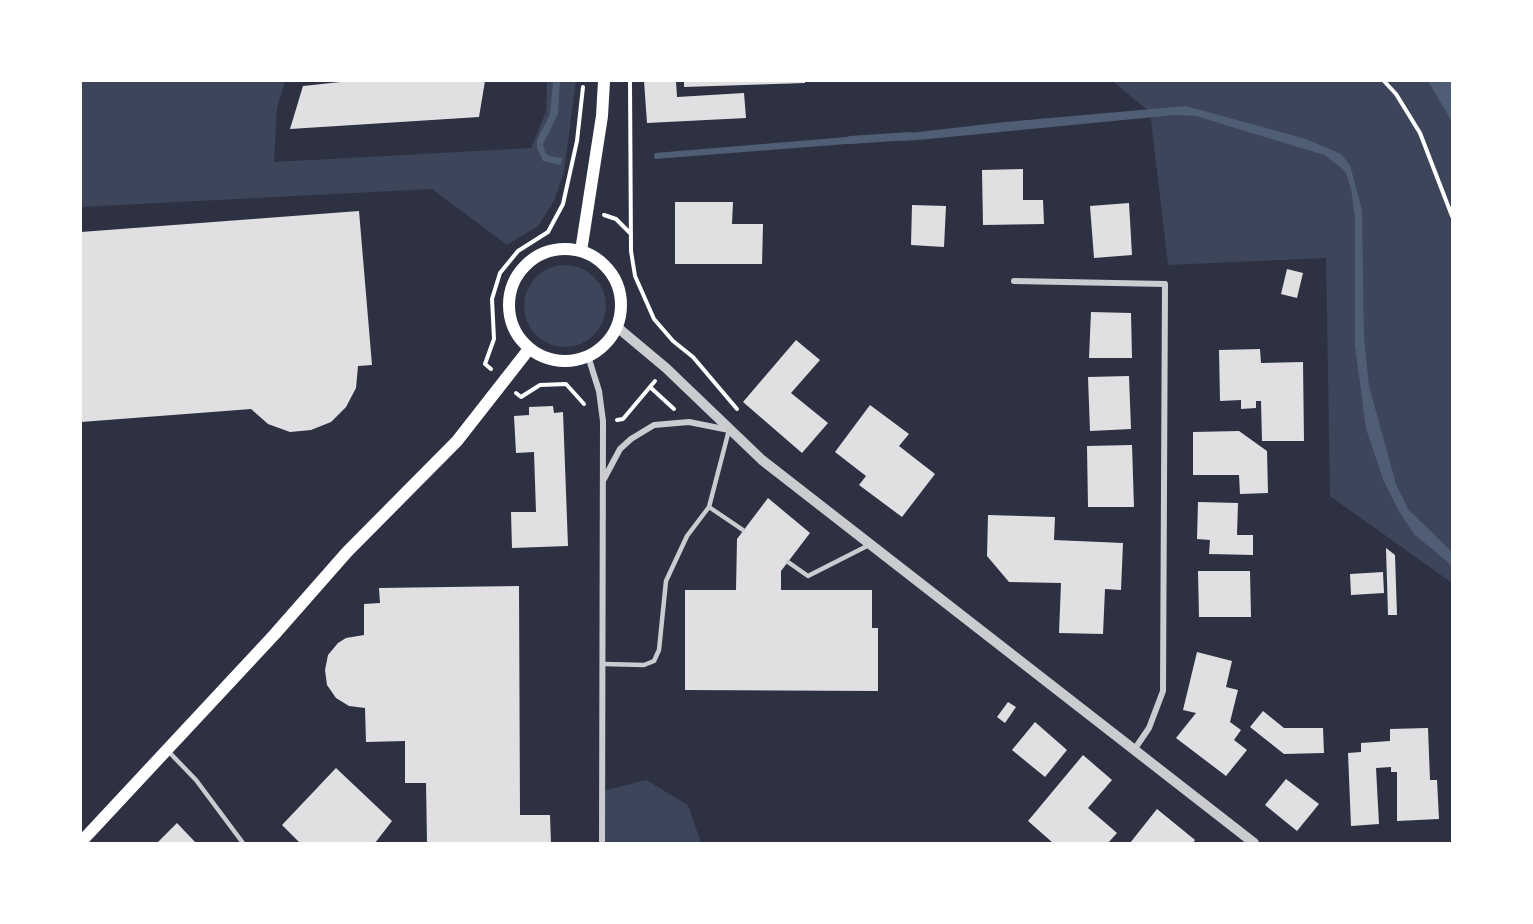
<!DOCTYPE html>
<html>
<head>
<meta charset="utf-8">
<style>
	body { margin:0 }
	#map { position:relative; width:1533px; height:924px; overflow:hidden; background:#2d3142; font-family:"Nunito Sans",sans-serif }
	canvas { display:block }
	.frame { position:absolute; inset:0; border:82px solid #fff; pointer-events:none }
</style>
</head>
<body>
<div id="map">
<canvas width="1533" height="924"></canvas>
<div class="frame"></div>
</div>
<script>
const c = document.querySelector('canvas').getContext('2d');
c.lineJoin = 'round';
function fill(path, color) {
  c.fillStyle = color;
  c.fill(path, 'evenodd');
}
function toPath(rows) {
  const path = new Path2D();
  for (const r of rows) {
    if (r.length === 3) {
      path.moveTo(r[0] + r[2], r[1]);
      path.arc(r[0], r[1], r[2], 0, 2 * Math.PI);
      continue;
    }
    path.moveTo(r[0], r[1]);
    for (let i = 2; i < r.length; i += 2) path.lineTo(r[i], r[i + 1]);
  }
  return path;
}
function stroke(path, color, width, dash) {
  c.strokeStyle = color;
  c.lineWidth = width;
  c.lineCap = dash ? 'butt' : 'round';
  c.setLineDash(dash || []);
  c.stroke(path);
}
fill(toPath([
	[81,81,285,81,277,108,274,162,531,148,546,112,547,81,576,81,564,172,554,201,538,226,507,245,432,189,81,207],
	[1112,81,1452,81,1452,583,1330,496,1326,258,1168,265,1150,112],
	[565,306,41],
	[646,780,688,805,701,843,602,843,603,791]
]), '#3c4559');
fill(toPath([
	[553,81,560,81,558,114,543,144,545,152,549,156,562,158,561,165,543,161,537,148,537,140,550,114],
	[1428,81,1452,81,1452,122],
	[1186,106,1306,139,1341,154,1350,165,1362,210,1364,338,1369,386,1396,484,1408,509,1452,552,1452,566,1414,534,1400,513,1383,479,1366,429,1355,346,1355,217,1351,189,1346,173,1339,166,1324,155,1196,116,1175,115,918,140,902,141,900,137,901,134,1005,122],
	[859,136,859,143,655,159,654,155,655,153]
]), '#4f5d75');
stroke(toPath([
	[850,140,910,136]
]), '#4f5d75', 8);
fill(toPath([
	[350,81,485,81,479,117,290,129,303,86],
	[644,81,676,81,677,97,744,93,746,118,647,123],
	[684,81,805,81,805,83,684,87],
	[1023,169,1023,200,1043,200,1044,224,983,225,982,170],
	[675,202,733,202,732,224,763,224,762,264,675,264],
	[1129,203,1132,255,1094,258,1090,206],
	[912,205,946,206,944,247,911,245],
	[359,211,372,365,358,366,356,388,346,407,331,422,311,430,290,432,268,424,251,409,81,422,81,232],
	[1287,269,1303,273,1297,298,1281,294],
	[1091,312,1131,313,1132,358,1089,358],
	[796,340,820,360,791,393,828,423,802,453,743,402],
	[1260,349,1261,363,1303,362,1304,441,1262,441,1261,401,1256,401,1256,408,1241,409,1241,400,1220,401,1219,350],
	[1129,376,1131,429,1090,431,1088,377],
	[870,405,909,434,899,446,935,474,902,517,859,485,866,476,835,452],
	[553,406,554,413,563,412,568,546,512,548,511,512,536,512,534,452,516,453,514,416,529,415,529,407],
	[1239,431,1267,451,1268,493,1240,494,1239,475,1193,475,1193,432],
	[1132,445,1134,507,1088,507,1087,446],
	[768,498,810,533,781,571,781,590,872,590,872,628,878,628,878,691,685,690,685,590,736,590,737,539],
	[1198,502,1238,503,1237,535,1253,535,1253,555,1209,554,1210,540,1197,539],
	[988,515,1055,517,1054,540,1123,543,1121,590,1105,589,1103,634,1059,633,1061,583,1009,582,987,556],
	[1386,548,1395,555,1397,615,1388,615],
	[1198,571,1250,571,1251,617,1199,617],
	[1383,572,1384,593,1351,595,1350,574],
	[519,586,520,815,550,815,551,843,427,843,426,783,405,783,405,741,366,742,365,708,349,706,336,698,327,685,325,670,328,655,338,643,346,638,364,635,364,604,380,603,379,588],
	[1197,652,1232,661,1226,687,1238,690,1230,722,1241,730,1234,740,1247,750,1226,776,1176,738,1196,713,1183,710],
	[1008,702,1016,707,1005,723,997,717],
	[1263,711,1284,728,1323,728,1324,753,1284,754,1250,727],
	[1035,722,1067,750,1045,777,1012,750],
	[1428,728,1430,780,1437,780,1439,819,1397,821,1397,772,1391,772,1391,767,1376,768,1379,824,1351,826,1348,753,1361,752,1361,743,1390,741,1390,729],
	[1083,755,1112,780,1088,808,1117,833,1108,843,1053,843,1028,821],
	[336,768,392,821,375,843,300,843,282,825],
	[1286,779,1319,804,1297,831,1265,805],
	[1157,809,1195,840,1193,843,1130,843],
	[177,823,196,843,157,843]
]), '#e0e0e3');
stroke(toPath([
	[630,81,631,251,635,276,654,319,673,341,693,357,737,409],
	[1384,81,1396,94,1420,133,1452,216],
	[604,215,616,219,631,234],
	[491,369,485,364,494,339,492,299,500,273,518,251,548,232,563,204,577,141,583,87],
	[650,387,674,409],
	[516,393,521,397,540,385,566,384,584,404],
	[617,420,623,419,655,381]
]), '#fff', 4);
stroke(toPath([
	[729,430,709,507,743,530],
	[788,562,808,576,869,545],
	[604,664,644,665,654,661,659,650,666,581,687,536,709,507],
	[169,752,196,780,243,843]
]), '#caccd0', 4.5);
stroke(toPath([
	[1014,281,1165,284,1163,691,1149,728,1134,750],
	[588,356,599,391,603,421,602,842],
	[604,479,620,449,631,439,654,425,689,422,729,430]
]), '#caccd0', 6);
stroke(toPath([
	[617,327,666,368,762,460,1254,843]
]), '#caccd0', 10);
stroke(toPath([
	[565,305,56],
	[581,251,602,116,604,81],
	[81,842,274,635,347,552,457,441,529,349]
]), '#fff', 12);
</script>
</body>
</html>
